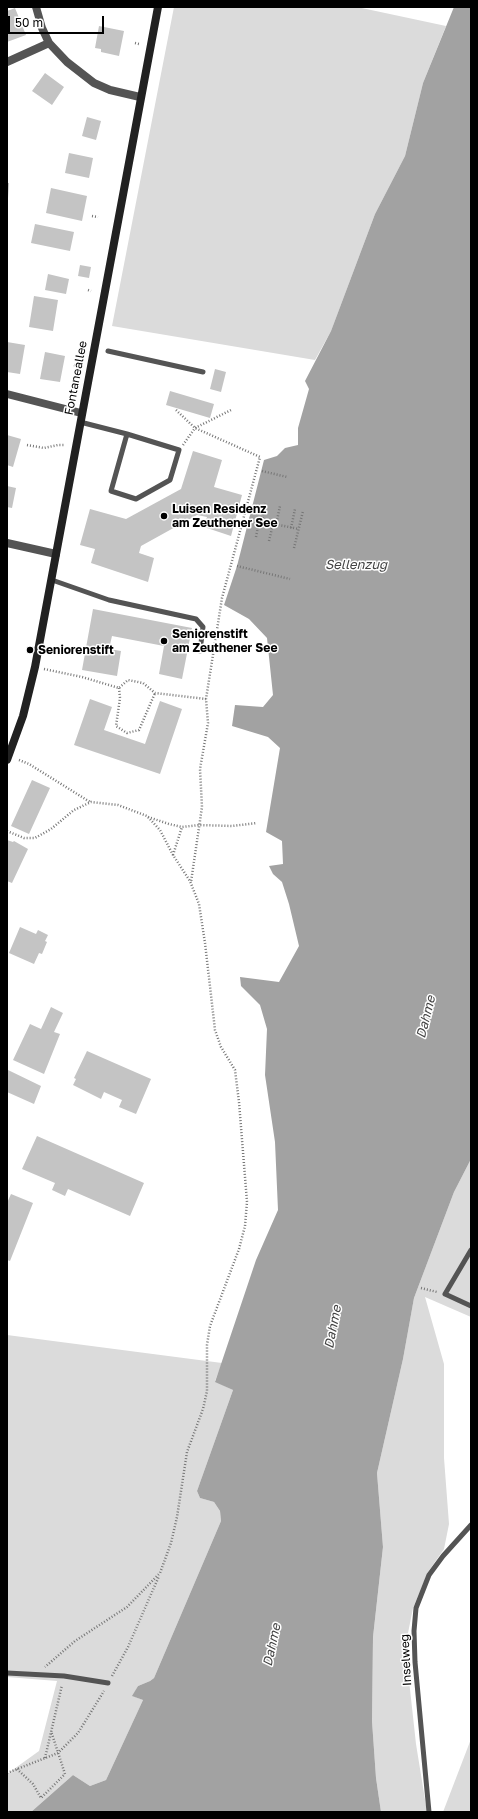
<!DOCTYPE html>
<html>
<head>
<meta charset="utf-8">
<style>
	body { margin:0 }
	#map { position:relative; width:478px; height:1819px; overflow:hidden; background:#fff; font-family:"Golos Text",sans-serif }
	canvas { display:block }
	.frame { position:absolute; inset:0; border:8px solid #000; pointer-events:none }
	.scale { position:absolute; left:8px; top:16px; width:96px; height:18px; box-sizing:border-box; border:2px solid #000; border-top:0; padding-left:5px; font-size:12px; line-height:14px; white-space:nowrap; color:#000; -webkit-text-stroke:3px #fff; paint-order:stroke }
</style>
</head>
<body>
<div id="map">
<canvas width="478" height="1819"></canvas>
<div class="frame"></div>
<div class="scale">50 m</div>
</div>
<script>
const c = document.querySelector('canvas').getContext('2d');
c.lineJoin = 'round';
function fill(path, color) {
  c.fillStyle = color;
  c.fill(path, 'evenodd');
}
function toPath(rows) {
  const path = new Path2D();
  for (const r of rows) {
    path.moveTo(r[0], r[1]);
    for (let i = 2; i < r.length; i += 2) path.lineTo(r[i], r[i + 1]);
  }
  return path;
}
function stroke(path, color, width, dash) {
  c.strokeStyle = color;
  c.lineWidth = width;
  c.lineCap = dash ? 'butt' : 'round';
  c.setLineDash(dash || []);
  c.stroke(path);
}
function label(font, color, halo, rows, align = 'center') {
  c.font = font + ' "Golos Text",sans-serif';
  c.lineWidth = 3;
  c.setLineDash([]);
  c.textBaseline = 'middle';
  c.strokeStyle = halo;
  c.fillStyle = color;
  for (const [text, x, y, turn = 0] of rows) {
    c.save();
    c.translate(x, y);
    c.rotate((+turn || 0) * Math.PI / 180);
    c.textAlign = isNaN(turn) ? turn : align;
    if (halo) c.strokeText(text, 0, 0);
    c.fillText(text, 0, 0);
    c.restore();
  }
}
fill(toPath([
	[174,7,357,7,446,26,423,83,405,156,375,214,331,331,315,360,112,326],
	[471,1159,471,1317,425,1297,444,1364,444,1458,449,1524,444,1549,428,1572,413,1608,407,1638,408,1671,416,1744,427,1812,381,1812,376,1778,372,1721,373,1637,383,1547,377,1473,403,1359,414,1298,454,1192],
	[7,1335,222,1363,215,1381,233,1390,197,1491,200,1498,214,1502,220,1511,221,1521,154,1678,150,1681,138,1686,133,1696,143,1700,106,1780,90,1786,73,1775,31,1812,7,1812,7,1774,39,1751,57,1681,7,1677],
	[471,1739,471,1812,443,1812]
]), '#dbdbdb');
fill(toPath([
	[454,7,471,7,471,1159,454,1192,414,1298,403,1359,377,1473,383,1547,373,1637,372,1721,376,1778,381,1812,31,1812,73,1775,90,1786,106,1780,143,1700,132,1696,138,1686,150,1681,154,1678,221,1521,220,1511,214,1502,200,1498,197,1491,233,1390,215,1382,256,1260,278,1210,275,1142,265,1075,267,1029,260,1005,241,986,240,977,279,982,299,946,289,904,282,882,273,874,269,866,283,864,282,841,266,832,280,748,268,737,232,726,235,705,263,707,273,695,267,638,249,619,224,605,237,566,264,460,277,456,285,448,298,445,298,428,309,389,305,381,331,331,375,214,405,156,423,83]
]), '#a2a2a2');
fill(toPath([
	[15,8,26,35,7,42,7,11],
	[99,26,124,31,119,56,101,52,101,49,95,48],
	[45,73,64,87,52,105,32,91],
	[87,117,101,121,96,140,82,136],
	[69,153,93,158,89,178,65,173],
	[7,183,9,183,8,198,7,198],
	[51,188,87,196,82,221,46,213],
	[35,224,74,232,70,251,31,243],
	[80,265,91,267,89,278,78,276],
	[48,274,69,279,66,294,45,290],
	[34,296,58,300,53,331,29,327],
	[7,342,25,345,20,374,7,372],
	[45,352,65,356,60,382,40,379],
	[215,369,226,372,221,392,210,389],
	[170,391,214,404,210,418,166,405],
	[7,435,21,439,13,467,7,465],
	[193,451,222,460,214,487,242,495,231,536,204,527,207,517,197,515,141,546,139,553,154,558,148,582,91,563,95,549,80,545,90,509,126,519,181,489],
	[7,486,16,488,12,508,7,507],
	[93,609,192,628,182,679,159,674,164,646,112,636,109,649,121,651,117,676,82,670],
	[90,699,112,707,104,730,145,744,160,701,182,709,160,774,74,745],
	[32,780,50,788,29,834,11,826],
	[7,840,13,842,14,841,28,849,12,883,7,881],
	[20,927,36,934,38,930,48,935,45,941,47,942,42,954,39,953,34,964,9,953],
	[51,1007,63,1013,54,1032,60,1034,44,1074,13,1060,30,1024,41,1029],
	[87,1051,151,1079,136,1114,119,1107,122,1100,104,1092,101,1099,73,1085,76,1079,74,1078],
	[8,1070,41,1086,34,1104,7,1092],
	[37,1136,144,1183,130,1216,68,1189,65,1196,52,1190,55,1183,22,1169],
	[11,1194,33,1203,10,1261,7,1260,7,1203]
]), '#c4c4c4');
stroke(toPath([
	[135,43,139,44],
	[92,216,98,217],
	[88,290,91,291],
	[74,365,77,366],
	[176,410,195,428,260,457,222,598,206,699,208,723,200,769,202,807,191,882],
	[27,445,44,448,58,445,64,445],
	[183,445,195,428,231,410],
	[262,471,287,477],
	[249,519,299,529],
	[262,521,265,503],
	[276,525,280,506],
	[291,528,295,509],
	[256,537,259,521],
	[269,541,273,524],
	[294,548,303,511],
	[237,566,290,579],
	[44,669,82,677,119,688,128,680,143,683,155,693,206,699],
	[119,688,120,698,116,726,127,733,139,730,155,693],
	[19,760,29,764,90,802],
	[148,817,169,824,182,827,199,825,232,826,257,823],
	[7,831,24,838,35,838,51,829,74,810,91,802,118,805,147,816,160,830,173,855,190,881,199,904,205,943,215,1030,221,1047,235,1070,239,1102,247,1202,245,1226,239,1249,210,1326,207,1345,207,1391,203,1409,187,1452,177,1517,171,1543,160,1573,127,1607,75,1641,45,1667],
	[173,855,182,827],
	[421,1288,437,1292],
	[112,1676,128,1647,159,1576],
	[45,1758,62,1685],
	[17,1769,33,1784,41,1798,65,1774,51,1731],
	[7,1773,58,1753,78,1733,104,1691]
]), '#767676', 2.5, [1, 2]);
stroke(toPath([
	[108,351,203,372],
	[80,422,127,434,179,450,170,480,136,499,111,491,127,434],
	[52,580,109,600,196,619,203,627,200,651],
	[471,1250,445,1294,471,1306],
	[7,1673,64,1676,108,1683],
	[429,1812,415,1662,414,1631,416,1608,429,1575,443,1556,471,1525]
]), '#545454', 5);
stroke(toPath([
	[36,7,42,28,49,43,67,62,94,83,110,90,140,97],
	[7,62,49,43],
	[7,394,81,413],
	[7,543,56,554]
]), '#545454', 8);
stroke(toPath([
	[7,760,23,716,35,667,158,7]
]), '#212121', 8);
for (const [x, y, r, color] of [
	[164,516,4,"#000"],
	[164,641,4,"#000"],
	[30,650,4,"#000"]
]) {
  const dot = new Path2D();
  dot.arc(x, y, r, 0, 2 * Math.PI);
  c.fillStyle = color;
  c.fill(dot);
  stroke(dot, '#fff', 1.5);
}
label('12px', '#000', '#fff', [
	["Fontaneallee",76,378,-79],
	["Inselweg",406,1660,-93]
]);
label('bold 12px', '#000', '#fff', [
	["Luisen Residenz",172,509],
	["am Zeuthener See",172,523],
	["Seniorenstift",172,634],
	["am Zeuthener See",172,648],
	["Seniorenstift",38,650]
], 'left');
label('italic 13px', '#434343', '#fff', [
	["Sellenzug",356,565],
	["Dahme",426,1017,-76],
	["Dahme",333,1327,-79],
	["Dahme",272,1645,-78]
]);
</script>
</body>
</html>
